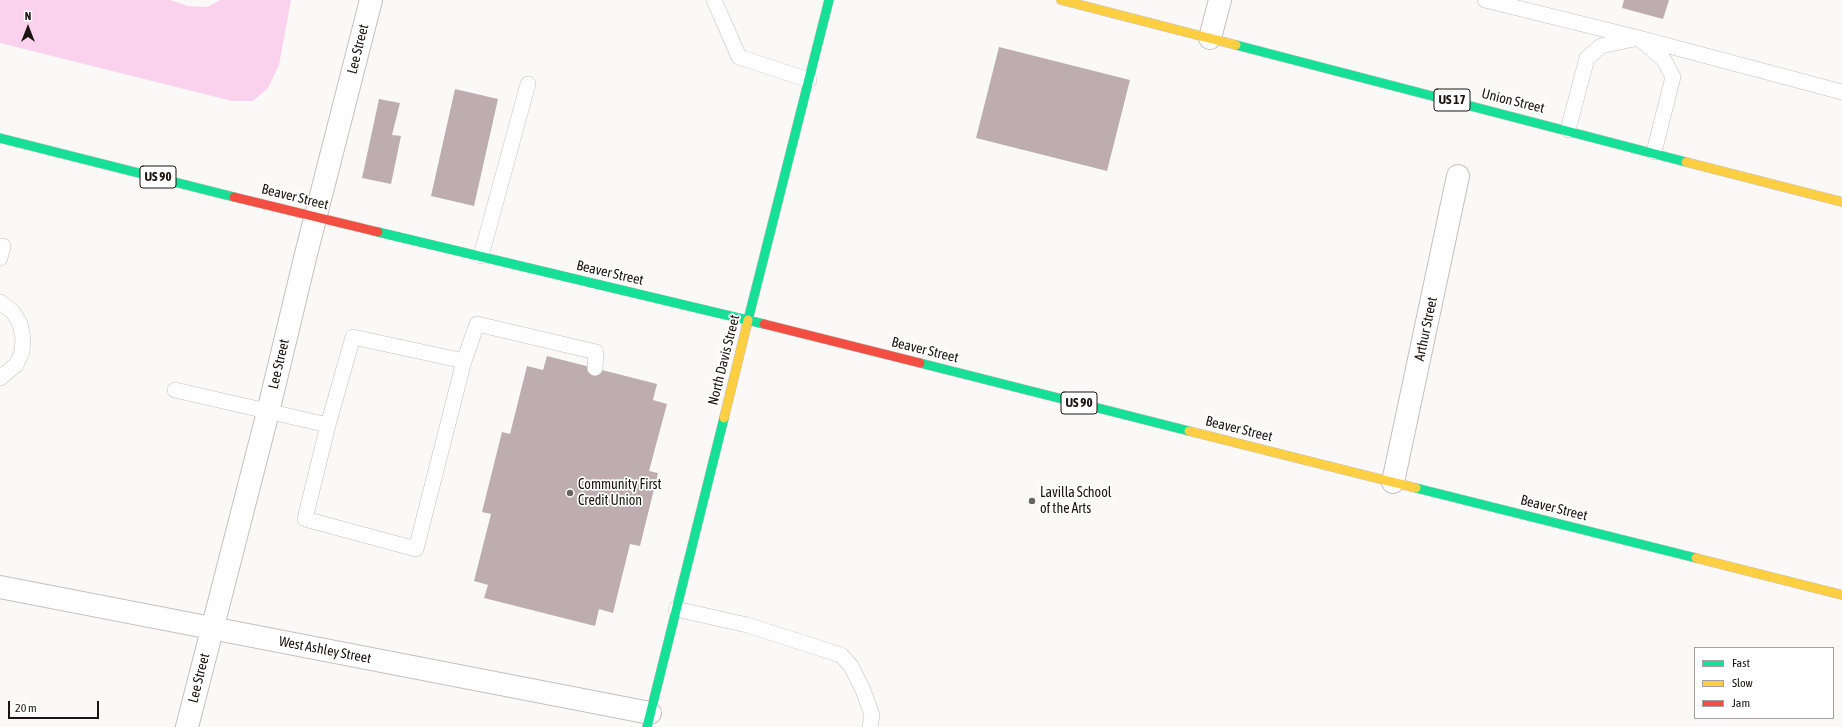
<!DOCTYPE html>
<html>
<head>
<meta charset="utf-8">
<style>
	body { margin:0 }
	#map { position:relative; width:1842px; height:727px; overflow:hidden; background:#fbf9f7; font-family:"Asap Condensed",sans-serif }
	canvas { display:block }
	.legend { position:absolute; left:1694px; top:647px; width:140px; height:72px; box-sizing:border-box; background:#fff; border:1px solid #a4a1a0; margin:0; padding:5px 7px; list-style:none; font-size:12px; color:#1b1411 }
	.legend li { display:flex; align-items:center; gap:8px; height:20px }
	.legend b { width:20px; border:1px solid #a4a1a0 }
	.north { position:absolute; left:8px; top:8px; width:40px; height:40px; -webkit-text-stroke:3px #fff; paint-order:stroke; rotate:0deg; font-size:11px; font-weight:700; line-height:16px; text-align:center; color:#1b1411 }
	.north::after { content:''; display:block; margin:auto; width:14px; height:18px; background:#1b1411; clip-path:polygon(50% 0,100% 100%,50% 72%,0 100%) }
	.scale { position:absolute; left:8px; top:701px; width:91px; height:18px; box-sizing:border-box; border:2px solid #1b1411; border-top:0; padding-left:5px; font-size:12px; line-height:14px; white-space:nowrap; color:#1b1411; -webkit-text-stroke:3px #fff; paint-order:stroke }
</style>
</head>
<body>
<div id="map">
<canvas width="1842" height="727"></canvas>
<ul class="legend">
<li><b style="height:5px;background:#16e098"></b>Fast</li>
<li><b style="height:5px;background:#ffcf43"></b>Slow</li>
<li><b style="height:5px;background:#f24e42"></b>Jam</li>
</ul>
<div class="north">N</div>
<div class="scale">20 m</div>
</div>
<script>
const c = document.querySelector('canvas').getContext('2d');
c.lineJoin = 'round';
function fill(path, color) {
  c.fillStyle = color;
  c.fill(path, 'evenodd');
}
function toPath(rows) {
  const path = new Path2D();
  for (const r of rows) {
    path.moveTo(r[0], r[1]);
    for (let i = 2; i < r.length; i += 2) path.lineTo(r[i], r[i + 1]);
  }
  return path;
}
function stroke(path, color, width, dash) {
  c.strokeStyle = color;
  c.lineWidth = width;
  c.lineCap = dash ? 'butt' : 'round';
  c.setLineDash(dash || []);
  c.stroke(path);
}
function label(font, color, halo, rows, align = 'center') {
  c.font = font + ' "Asap Condensed",sans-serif';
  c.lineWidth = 3.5;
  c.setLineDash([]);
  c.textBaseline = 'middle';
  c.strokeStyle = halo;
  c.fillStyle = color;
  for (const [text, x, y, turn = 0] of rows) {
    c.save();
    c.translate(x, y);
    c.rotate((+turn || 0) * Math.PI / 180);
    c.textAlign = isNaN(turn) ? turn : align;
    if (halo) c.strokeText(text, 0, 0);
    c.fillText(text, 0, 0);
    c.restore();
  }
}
fill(toPath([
	[0,0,170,0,188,6,207,7,220,0,291,0,279,65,268,88,253,101,232,101,0,43]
]), '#fad2ed');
fill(toPath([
	[1624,0,1669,0,1663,19,1622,8],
	[999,47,1130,80,1107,171,976,138],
	[455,89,498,99,474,206,431,196],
	[379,99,400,103,392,135,401,136,391,184,362,178],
	[547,356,657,384,653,400,667,404,649,471,658,473,640,546,630,544,613,613,599,609,595,626,484,598,488,585,474,581,491,514,482,512,502,432,510,434,527,366,543,370]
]), '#bdadaf');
const lane = toPath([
	[714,0,739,57,809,80],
	[1485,0,1639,38,1842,92],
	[1568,130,1587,58,1601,46,1639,38,1664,60,1673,77,1654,152],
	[481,256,528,84],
	[0,258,3,246],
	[0,302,13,312,20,324,23,338,22,352,16,365,0,378],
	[175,390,328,425,353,337,464,361,477,324,596,352,595,368],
	[328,425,305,519,416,549,464,361],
	[676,609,747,625,841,655,851,666,863,690,872,715,870,727]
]);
const street = toPath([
	[1210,38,1220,0],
	[1393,482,1458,176],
	[0,587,650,713],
	[187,727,268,412,306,254,371,0]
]);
const fast = toPath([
	[1236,45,1686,162],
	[0,138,234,197],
	[378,232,764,324],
	[748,320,829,0],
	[920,363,1189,431],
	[1416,488,1696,558],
	[647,727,724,418]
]);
const slow = toPath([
	[1061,0,1236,45],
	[1686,162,1842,202],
	[724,418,748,320],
	[1189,431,1416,488],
	[1696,558,1842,595]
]);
const jam = toPath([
	[234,197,378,232],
	[764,324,920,363]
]);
stroke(lane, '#c5c0be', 16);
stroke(street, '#c5c0be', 24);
stroke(fast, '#c5c0be', 10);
stroke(slow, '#c5c0be', 10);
stroke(jam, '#c5c0be', 10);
stroke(lane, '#fefefe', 15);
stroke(street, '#fefefe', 22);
stroke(fast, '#16e098', 9);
stroke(slow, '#ffcf43', 9);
stroke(jam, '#f24e42', 9);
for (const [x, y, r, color] of [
	[570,493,4,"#696462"],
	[1032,501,4,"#696462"]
]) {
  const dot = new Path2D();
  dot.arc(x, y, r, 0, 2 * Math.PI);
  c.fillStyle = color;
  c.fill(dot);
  stroke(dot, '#fff', 1.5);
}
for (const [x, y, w] of [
	[1452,100,36],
	[158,177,36],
	[1079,403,36]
]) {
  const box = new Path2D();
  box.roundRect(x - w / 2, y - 11, w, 22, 3);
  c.fillStyle = '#fff';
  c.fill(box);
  stroke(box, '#1b1411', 1);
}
label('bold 13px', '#1b1411', null, [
	["US 17",1452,100],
	["US 90",158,177],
	["US 90",1079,403]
]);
label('14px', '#1b1411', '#fff', [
	["Lee Street",358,49,-76],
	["Union Street",1513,101,14],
	["Beaver Street",295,197,14],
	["Beaver Street",610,273,13],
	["Arthur Street",1426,329,-78],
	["Beaver Street",925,350,14],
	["North Davis Street",724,360,-76],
	["Lee Street",279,364,-77],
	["Beaver Street",1239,429,14],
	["Beaver Street",1554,508,14],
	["West Ashley Street",325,650,11],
	["Lee Street",199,678,-76]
]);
label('14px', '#1b1411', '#fff', [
	["Community First",578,485],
	["Credit Union",578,501],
	["Lavilla School",1040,493],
	["of the Arts",1040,509]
], 'left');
</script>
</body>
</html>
